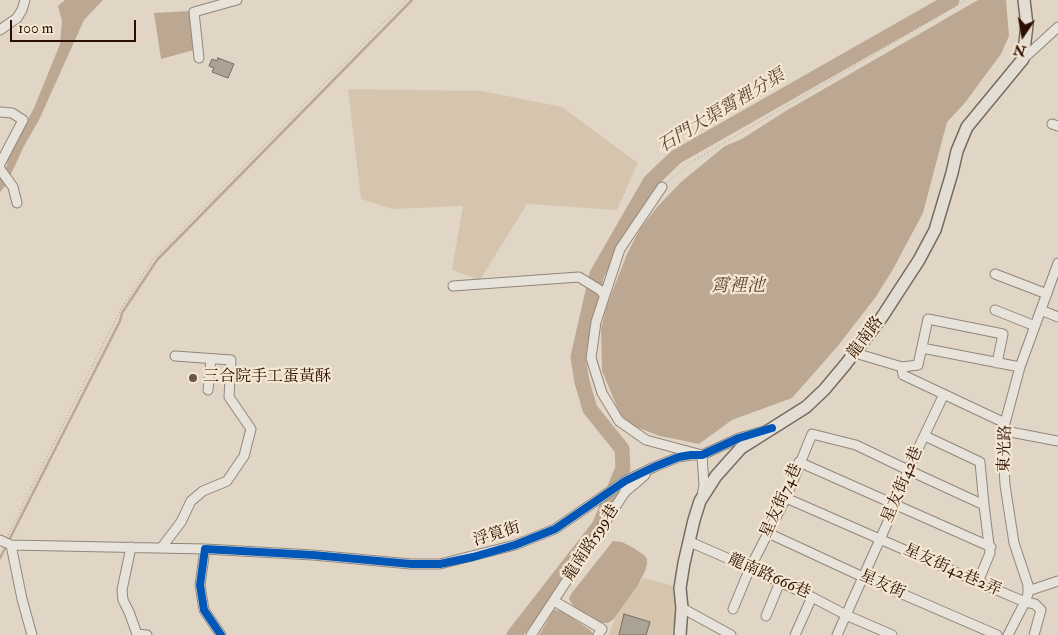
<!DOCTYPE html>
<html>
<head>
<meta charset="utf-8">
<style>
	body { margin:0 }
	#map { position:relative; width:1058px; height:635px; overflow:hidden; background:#e1d6c6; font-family:"IM FELL Double Pica",serif }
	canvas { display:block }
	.north { position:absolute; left:998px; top:10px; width:50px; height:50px; -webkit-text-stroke:4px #f3e6d2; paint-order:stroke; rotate:192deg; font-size:14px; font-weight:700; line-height:20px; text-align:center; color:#2d0f00 }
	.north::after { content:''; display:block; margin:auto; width:18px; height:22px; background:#2d0f00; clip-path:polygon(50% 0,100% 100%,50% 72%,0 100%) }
	.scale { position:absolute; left:10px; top:20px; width:126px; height:22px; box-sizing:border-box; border:2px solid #2d0f00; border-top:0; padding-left:6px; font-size:15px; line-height:18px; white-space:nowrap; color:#2d0f00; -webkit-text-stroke:4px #f3e6d2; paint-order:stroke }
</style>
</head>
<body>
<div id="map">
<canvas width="1058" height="635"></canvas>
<div class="north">N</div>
<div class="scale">100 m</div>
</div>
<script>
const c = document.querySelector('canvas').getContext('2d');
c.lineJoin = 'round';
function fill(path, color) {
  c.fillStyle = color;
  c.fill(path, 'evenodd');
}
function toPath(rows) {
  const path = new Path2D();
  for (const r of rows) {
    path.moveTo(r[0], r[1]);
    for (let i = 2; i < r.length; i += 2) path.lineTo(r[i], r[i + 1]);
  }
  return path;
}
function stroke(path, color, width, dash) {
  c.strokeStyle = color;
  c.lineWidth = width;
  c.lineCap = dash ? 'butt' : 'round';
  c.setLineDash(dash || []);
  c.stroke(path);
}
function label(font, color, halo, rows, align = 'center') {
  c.font = font + ' "IM FELL Double Pica","Noto Serif TC",serif';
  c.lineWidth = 4.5;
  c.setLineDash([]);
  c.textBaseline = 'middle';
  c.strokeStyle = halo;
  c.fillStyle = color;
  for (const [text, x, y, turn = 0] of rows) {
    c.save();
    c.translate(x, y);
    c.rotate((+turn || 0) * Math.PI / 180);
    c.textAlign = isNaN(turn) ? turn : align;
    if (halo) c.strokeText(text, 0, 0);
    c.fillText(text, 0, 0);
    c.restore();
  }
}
fill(toPath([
	[348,89,482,91,562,107,638,163,617,210,527,204,480,280,452,270,463,206,392,209,361,199],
	[643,578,674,586,677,609,672,635,610,635,610,631,616,617]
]), '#d5c5ae');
fill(toPath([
	[65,0,103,0,84,20,39,120,24,146,6,185,0,192,0,176,7,166,8,156,34,108,60,44,62,21,58,6],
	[978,0,1006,0,1009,36,1001,54,964,104,947,122,923,213,892,271,875,298,837,347,792,398,732,420,699,444,660,436,633,426,620,414,602,371,601,329,606,308,627,254,640,229,657,207,681,182,725,146,742,139,784,112],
	[190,11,194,50,161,59,154,13],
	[613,541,622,542,632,547,644,555,647,559,647,564,645,571,638,585,614,619,608,623,604,623,598,622,579,611,572,604,569,599,571,594],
	[554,610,562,611,590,630,594,635,539,635]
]), '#bca892');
stroke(toPath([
	[0,558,120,321,122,313,157,260,412,0]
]), '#bca892', 2.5);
stroke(toPath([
	[514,635,599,526,623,468,622,449,590,409,582,382,578,357,597,274,650,182,676,157,952,0]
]), '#bca892', 15);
const building = toPath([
	[218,58,234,64,228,78,212,72,214,68,209,66,212,59,217,61,218,58],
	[624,614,650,622,646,635,619,635,624,614]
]);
fill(building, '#aca397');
stroke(building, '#766b61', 1);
const minor = toPath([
	[0,30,17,18,22,10,25,0],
	[199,58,194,12,237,0],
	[1023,59,1058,27],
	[0,112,12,113,23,120,0,164],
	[1052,124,1058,126],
	[0,169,13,187,17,203],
	[662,187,620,249,596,322,591,358,602,393,619,421,646,440,702,455,704,485,702,496],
	[995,274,1047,294],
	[453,286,579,277,600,290,604,295],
	[995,310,1035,326],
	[1041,310,1058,317],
	[922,348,1020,367],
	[855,353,902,367,918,365,928,319,1003,334,997,363],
	[902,367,903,375,1005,423],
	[208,390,211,359],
	[1005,431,1058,441],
	[925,436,980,462,984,505],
	[799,462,991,547],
	[786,498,978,582,1025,602,1035,604,1041,610,1034,635],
	[768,533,863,577,997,635],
	[0,540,11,545,205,549,313,555,411,564,440,564,515,545,555,529,625,481,654,467,679,457,691,455,702,455,739,438,764,431],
	[690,542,750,568,812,597,846,615,892,635],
	[11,545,22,599,32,635],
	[131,547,122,590,123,600,129,612,137,634,147,635],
	[162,547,181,522,191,501,203,491,227,481,244,456,251,429,229,397,231,360,175,356],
	[205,549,200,585,204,610,221,635],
	[1028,591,1058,581],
	[554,601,602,629,598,635],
	[682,608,731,635],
	[733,609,750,568,786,498,812,434,856,445,908,470,984,505,990,553,978,582],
	[766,616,780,582],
	[531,635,625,492,645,475],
	[795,635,812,597],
	[837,635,895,506,908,470,944,394],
	[1008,635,1025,602,1028,594,1028,585,1014,543,1005,485,1003,449,1005,423,1020,367,1058,263]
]);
const major = toPath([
	[680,635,682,608,680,588,684,563,694,520,700,501,716,476,741,448,806,407,824,390,845,365,882,317,919,260,935,230,952,173,957,151,967,127,1023,59,1027,25,1024,0]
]);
stroke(minor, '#90867b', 11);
stroke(major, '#766b61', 14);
stroke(toPath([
	[668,182,690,163,966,0],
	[8,535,121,309,153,259,406,0]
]), '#a39b93', 1, [1, 2.5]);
stroke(minor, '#e7e2da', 9);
stroke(major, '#e4ddd3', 11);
stroke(toPath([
	[221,635,204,610,200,585,205,549,313,555,411,564,440,564,473,557,515,545,555,529,625,481,654,467,679,457,691,455,702,455,739,438,772,428]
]), '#0057b8', 8);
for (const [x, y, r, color] of [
	[193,378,5,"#6c5545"]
]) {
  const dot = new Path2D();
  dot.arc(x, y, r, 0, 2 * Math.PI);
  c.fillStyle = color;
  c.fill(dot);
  stroke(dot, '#f3e6d2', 2);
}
label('16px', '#2d0f00', '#f3e6d2', [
	["龍南路",866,338,-53],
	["東光路",1006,449,-88],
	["星友街42巷",903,485,-67],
	["星友街74巷",782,501,-66],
	["浮筧街",497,535,-17],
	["龍南路599巷",592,543,-57],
	["星友街42巷2弄",952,571,24],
	["龍南路666巷",769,577,24],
	["星友街",882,585,24]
]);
label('16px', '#2d0f00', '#f3e6d2', [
	["三合院手工蛋黃酥",203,378]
], 'left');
label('italic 18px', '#604431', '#f3e6d2', [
	["石門大渠霄裡分渠",722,112,-31],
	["霄裡池",738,287]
]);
</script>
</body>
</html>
